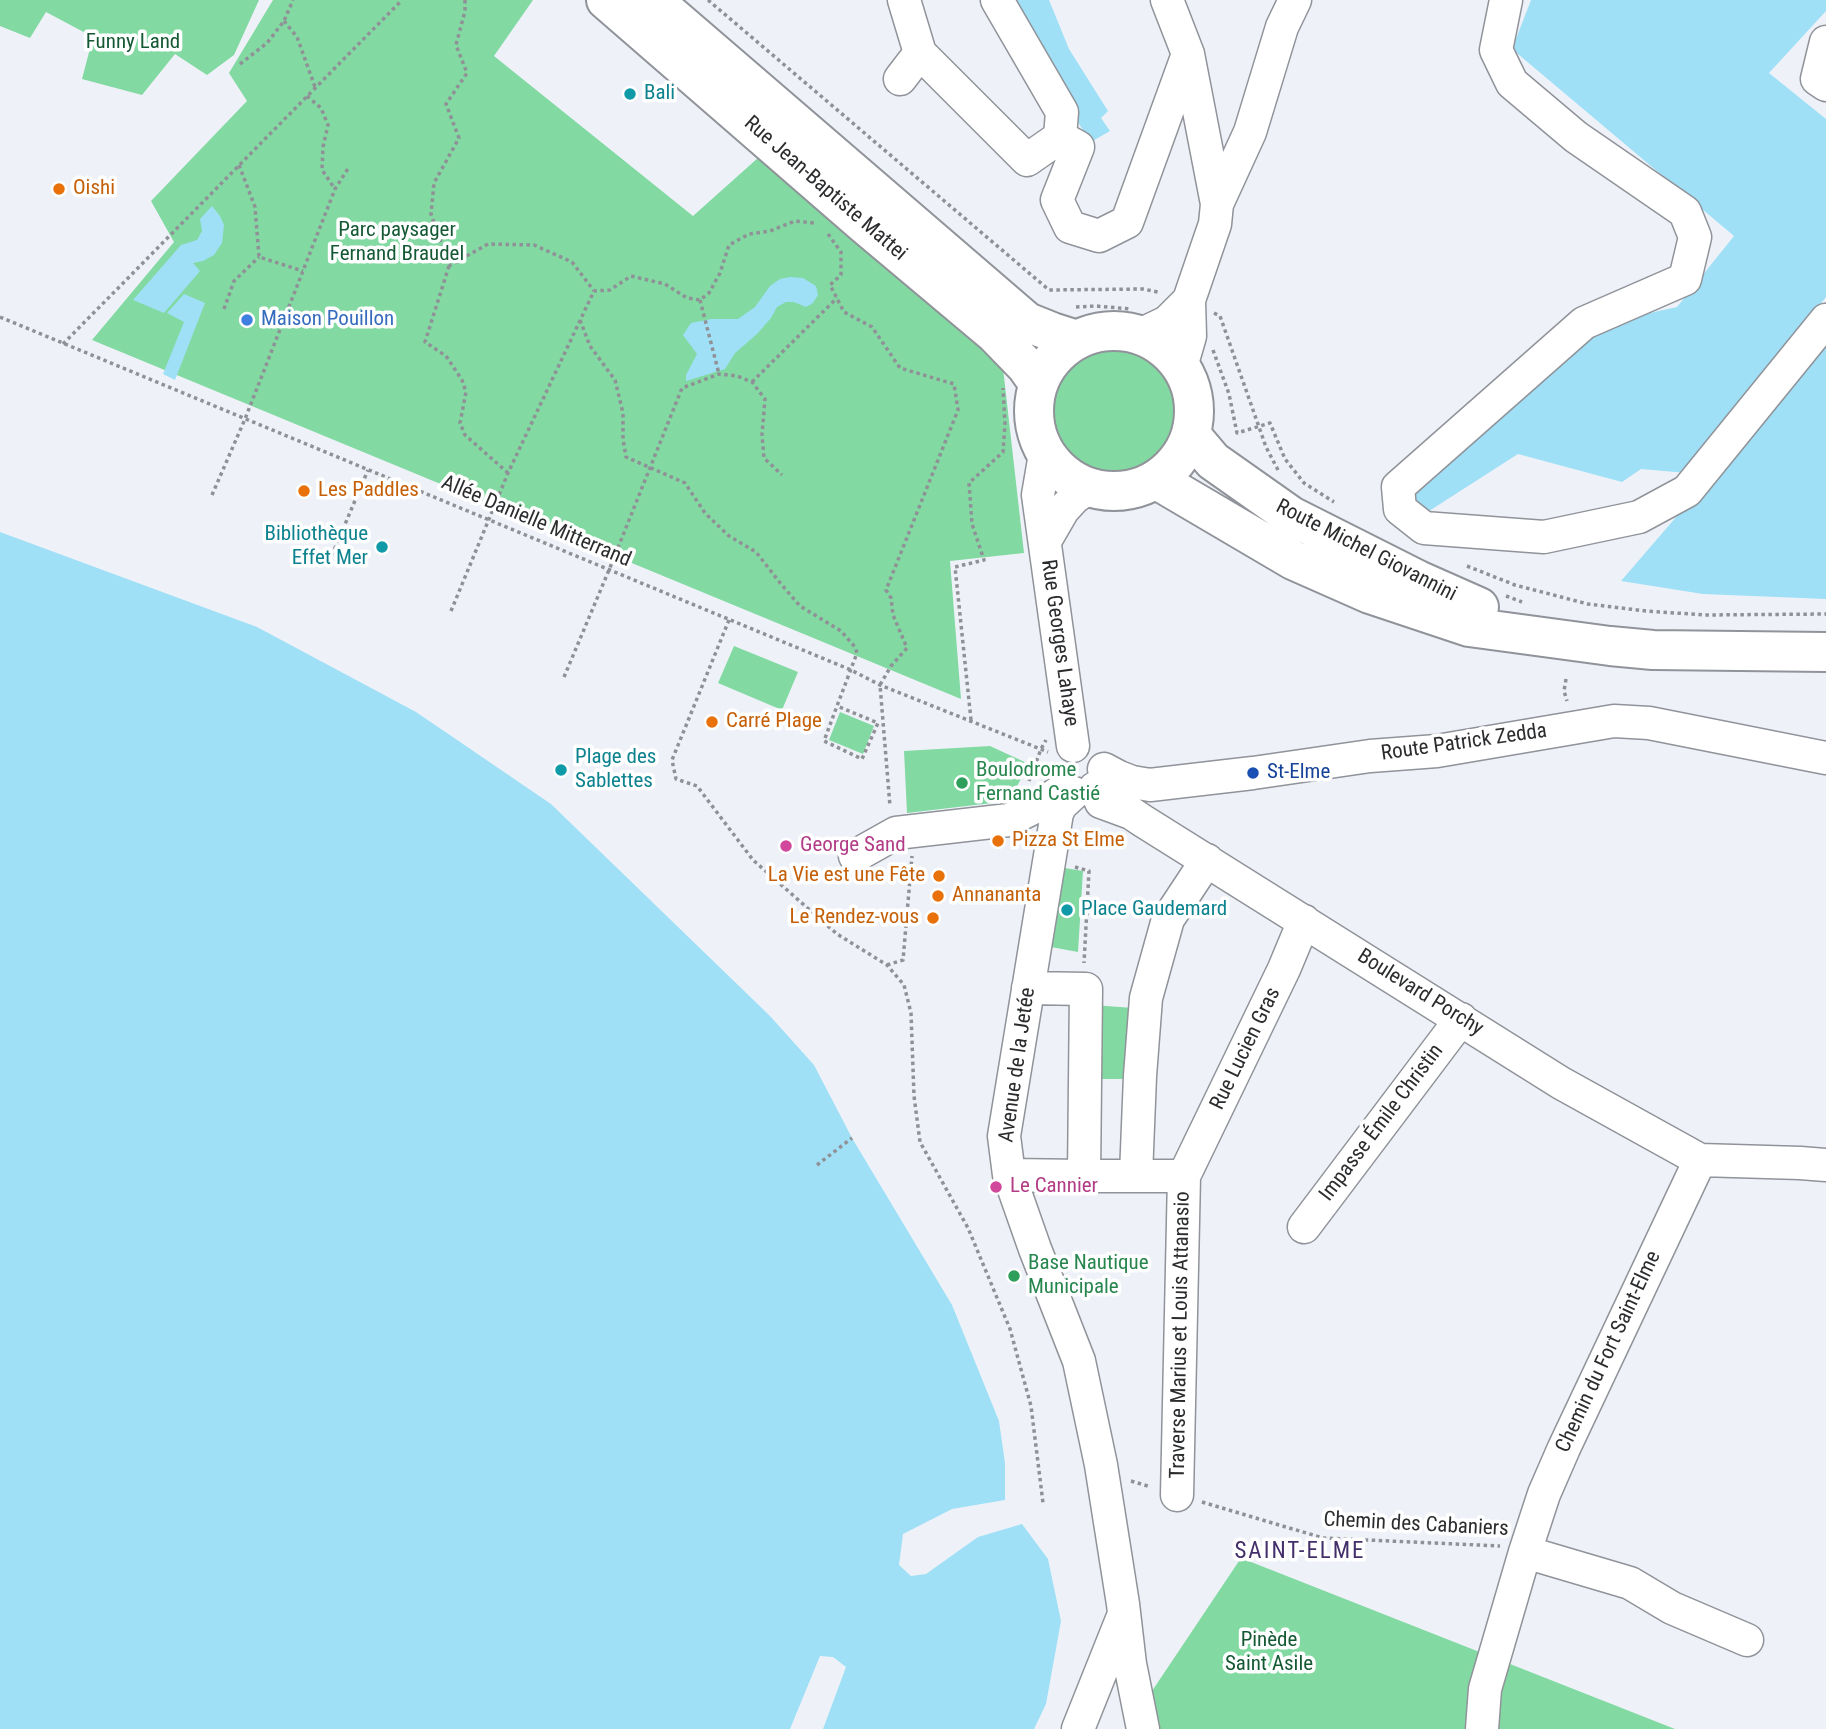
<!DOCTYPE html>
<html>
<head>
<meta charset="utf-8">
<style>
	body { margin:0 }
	canvas { display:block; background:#eef2f8 }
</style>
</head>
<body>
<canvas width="1826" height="1729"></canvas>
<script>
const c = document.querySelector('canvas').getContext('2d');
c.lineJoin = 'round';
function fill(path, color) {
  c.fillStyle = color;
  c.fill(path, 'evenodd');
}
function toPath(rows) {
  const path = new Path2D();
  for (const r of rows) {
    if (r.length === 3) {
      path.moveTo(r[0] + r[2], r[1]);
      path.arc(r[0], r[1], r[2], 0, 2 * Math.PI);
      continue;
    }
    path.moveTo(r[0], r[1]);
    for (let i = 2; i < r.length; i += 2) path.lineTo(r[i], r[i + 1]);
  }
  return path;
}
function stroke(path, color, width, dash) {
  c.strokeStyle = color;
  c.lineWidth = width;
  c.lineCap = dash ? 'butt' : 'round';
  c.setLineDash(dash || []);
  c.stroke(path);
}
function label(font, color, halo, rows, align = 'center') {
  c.font = font + ' "Roboto Condensed",sans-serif';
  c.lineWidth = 7;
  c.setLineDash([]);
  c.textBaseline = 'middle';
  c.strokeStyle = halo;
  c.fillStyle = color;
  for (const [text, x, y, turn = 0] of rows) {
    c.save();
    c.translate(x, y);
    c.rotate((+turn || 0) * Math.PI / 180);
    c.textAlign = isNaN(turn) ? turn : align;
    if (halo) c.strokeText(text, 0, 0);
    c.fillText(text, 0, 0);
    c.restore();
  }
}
fill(toPath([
	[0,0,259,0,234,55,207,75,175,54,142,95,82,79,93,37,46,12,30,38,0,26],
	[273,0,533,0,494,56,693,216,759,157,1003,368,1024,553,950,561,961,699,92,340,174,242,151,201,247,101,229,73],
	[1114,412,80],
	[734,646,798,672,782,710,718,683],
	[840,712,874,726,863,754,829,740],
	[990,746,1029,764,1009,801,907,813,904,751],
	[1065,868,1083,871,1078,952,1051,947],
	[1093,1005,1133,1008,1123,1079,1090,1079],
	[1241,1558,1675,1729,1160,1729,1152,1691]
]), '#82d9a2');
fill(toPath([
	[1007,0,1049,0,1069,49,1108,111,1101,118,1110,131,1091,142,1067,106],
	[1531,0,1826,0,1826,11,1769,73,1826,119,1826,297,1687,473,1641,469,1622,482,1518,454,1426,513,1410,504,1409,488,1565,347,1631,317,1677,307,1734,236,1512,49],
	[212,206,220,216,224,225,222,243,214,255,203,261,193,263,200,271,164,313,133,300,181,245,197,240,202,231,200,219],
	[790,277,803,278,816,286,818,295,813,303,806,307,794,302,786,302,777,307,771,318,757,334,735,353,725,369,686,381,686,375,697,354,683,335,691,323,711,319,738,319,755,307,770,286,780,279],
	[184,294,205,303,175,380,163,374,184,322,167,313],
	[1826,343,1826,599,1703,594,1621,581],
	[0,532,257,627,416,712,551,804,770,1016,814,1065,852,1138,952,1305,999,1421,1005,1463,1005,1500,952,1509,903,1534,899,1565,911,1576,926,1574,978,1537,1022,1524,1048,1559,1061,1621,1046,1704,1034,1729,823,1729,846,1667,833,1657,820,1656,790,1729,0,1729]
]), '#9fe0f7');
const minor = toPath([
	[904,0,920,53,1027,160,1060,137,1062,112,997,0],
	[1167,0,1188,54,1217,204,1215,224,1189,300,1190,336,1181,367],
	[1506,0,1496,50,1512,83,1576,137,1685,212,1695,237,1685,279,1584,323,1398,487,1400,509,1424,528,1544,537,1639,517,1687,491,1826,320],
	[1826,42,1817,79,1826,85],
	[900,79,920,53],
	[1060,137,1078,147,1057,200,1070,227,1099,236,1127,222,1188,54],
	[1217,204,1250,132,1282,27,1295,0],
	[1140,335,1167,322,1189,300],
	[1045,454,1038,495,1073,746],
	[1045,541,1063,510,1075,497,1088,488],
	[1104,769,1119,777,1132,782,1150,785,1253,773,1370,756,1437,751,1614,721,1649,723,1826,758],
	[1095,788,1101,802,1131,813,1143,821,1561,1083,1700,1160,1800,1163,1826,1165],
	[1074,793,1061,805,1057,813,1004,1136,1009,1175,1035,1249,1079,1361,1101,1465,1123,1604,1130,1664,1143,1729],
	[855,856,896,833,1009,820,1045,802,1065,788],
	[1028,988,1086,989,1084,1176],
	[1700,1160,1564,1448,1544,1494,1525,1552,1630,1583,1672,1608,1747,1640],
	[1009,1175,1084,1176,1184,1176],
	[1136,1175,1140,1076,1146,998,1168,919,1207,860],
	[1304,1227,1461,1019],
	[1177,1495,1184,1176,1284,969,1304,921],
	[1078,1729,1122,1619],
	[1482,1729,1485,1689,1525,1552]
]);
const major = toPath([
	[606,0,864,224,995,334,1026,366,1038,383],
	[653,0,1027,322,1052,332,1077,340],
	[1114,411,80],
	[1191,435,1213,461,1291,516,1418,580,1479,607],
	[1157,480,1293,560,1370,594,1469,627,1610,646,1653,650,1826,652]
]);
stroke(minor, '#909399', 35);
stroke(major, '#909399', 42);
stroke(toPath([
	[465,0,465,11,456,45,467,73,446,104,459,138,434,183,431,214,449,266,488,244,534,245,572,262,594,291],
	[708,0,1049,290,1143,289,1158,292],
	[284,21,297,37,315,87],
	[240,64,267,43,284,21,293,0],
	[307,96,321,108,328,125,323,147,322,170,335,189],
	[239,165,255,207,259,257,303,271],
	[828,234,841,252,841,275,830,285,844,312,872,327,900,368,954,384,958,410,886,590,891,598,893,615,907,648,891,666,880,685,890,806],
	[449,266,425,342,446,356,462,380,466,392,460,423,465,435,508,473],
	[700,300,719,374],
	[1076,307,1096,306,1131,309],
	[224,309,234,281,259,257],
	[1214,313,1220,316,1266,447,1278,470],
	[0,317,851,670,880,685,1048,752],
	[580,320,590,346,615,380,623,413,623,439,626,457,685,483,705,513,729,536,756,552,781,584,800,606,841,631,855,647,857,653,837,706,824,741,862,759,878,723,837,706],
	[63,344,402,0],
	[1213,350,1229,394,1237,433,1270,423,1285,459,1304,483,1334,502],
	[752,382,837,298],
	[212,495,245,419,335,189,349,167],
	[329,562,368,470],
	[1467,566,1515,585,1588,604,1646,611,1705,615,1826,614],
	[1506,596,1522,602],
	[451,611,508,473,594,291,610,290,631,276,665,284,687,298,700,300,709,293,720,273,729,245,749,234,770,231,795,221,814,223],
	[729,620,672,760,676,779,697,786,753,860,837,934,887,965,904,985,911,1013,914,1096,920,1142,968,1228,1010,1329,1031,1406,1043,1503],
	[564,677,609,570,682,388,719,374,737,376,752,382,765,399,762,435,764,458,782,475],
	[1566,679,1564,691,1567,701],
	[971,720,955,567,984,560,972,524,969,483,1003,452,1005,424,1003,388],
	[1029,781,1041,749,1046,740],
	[1075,867,1089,871,1084,963],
	[887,965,903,960,912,856],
	[817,1165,852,1138],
	[1131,1481,1151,1487],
	[1202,1502,1323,1538,1500,1546]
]), '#8f9196', 3.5, [3.5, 3.5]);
stroke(minor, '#fff', 32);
stroke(major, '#fff', 38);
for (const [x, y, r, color] of [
	[630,94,7,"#0f9aa8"],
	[59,189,7,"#e8710a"],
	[247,320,7,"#3f7fe0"],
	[304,491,7,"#e8710a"],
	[382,547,7,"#0f9aa8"],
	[712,722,7,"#e8710a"],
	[561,770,7,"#0f9aa8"],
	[1253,773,7,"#1a4fb4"],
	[962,783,7,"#2e9e5b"],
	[998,841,7,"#e8710a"],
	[786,846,7,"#d1479c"],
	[939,876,7,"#e8710a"],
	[938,896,7,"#e8710a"],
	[1067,910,7,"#0f9aa8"],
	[933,918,7,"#e8710a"],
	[996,1187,7,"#d1479c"],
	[1014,1276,7,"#2e9e5b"]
]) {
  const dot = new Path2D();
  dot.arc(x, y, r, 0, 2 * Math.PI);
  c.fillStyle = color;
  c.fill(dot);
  stroke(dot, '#fff', 2.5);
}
label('21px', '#145934', '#fff', [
	["Funny Land",133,43],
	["Parc paysager",397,231],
	["Fernand Braudel",397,255],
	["Pinède",1269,1641],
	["Saint Asile",1269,1665]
]);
label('21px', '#0d838f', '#fff', [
	["Bali",644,94],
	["Bibliothèque",368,535,"right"],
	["Effet Mer",368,559,"right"],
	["Plage des",575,758],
	["Sablettes",575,782],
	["Place Gaudemard",1081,910]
], 'left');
label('21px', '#c56008', '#fff', [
	["Oishi",73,189],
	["Les Paddles",318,491],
	["Carré Plage",726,722],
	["Pizza St Elme",1012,841],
	["La Vie est une Fête",925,876,"right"],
	["Annananta",952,896],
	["Le Rendez-vous",919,918,"right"]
], 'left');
label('21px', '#2b2c2e', '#fff', [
	["Rue Jean-Baptiste Mattei",825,189,41],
	["Allée Danielle Mitterrand",536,522,23],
	["Route Michel Giovannini",1366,551,27],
	["Rue Georges Lahaye",1059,643,82],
	["Route Patrick Zedda",1464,743,-8],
	["Boulevard Porchy",1420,993,32],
	["Rue Lucien Gras",1246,1049,-64],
	["Avenue de la Jetée",1018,1065,-82],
	["Impasse Émile Christin",1382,1123,-53],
	["Traverse Marius et Louis Attanasio",1181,1335,-89],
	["Chemin du Fort Saint-Elme",1609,1352,-65],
	["Chemin des Cabaniers",1416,1525,3]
]);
label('21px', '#366cbe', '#fff', [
	["Maison Pouillon",261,320]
], 'left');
label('21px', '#27864d', '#fff', [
	["Boulodrome",976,771],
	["Fernand Castié",976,795],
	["Base Nautique",1028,1264],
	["Municipale",1028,1288]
], 'left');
label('21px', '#164399', '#fff', [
	["St-Elme",1267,773]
], 'left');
label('21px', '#b23c85', '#fff', [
	["George Sand",800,846],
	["Le Cannier",1010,1187]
], 'left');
c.letterSpacing = '2px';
label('23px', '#432f6a', '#fff', [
	["SAINT-ELME",1300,1552]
]);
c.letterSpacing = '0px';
</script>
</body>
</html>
